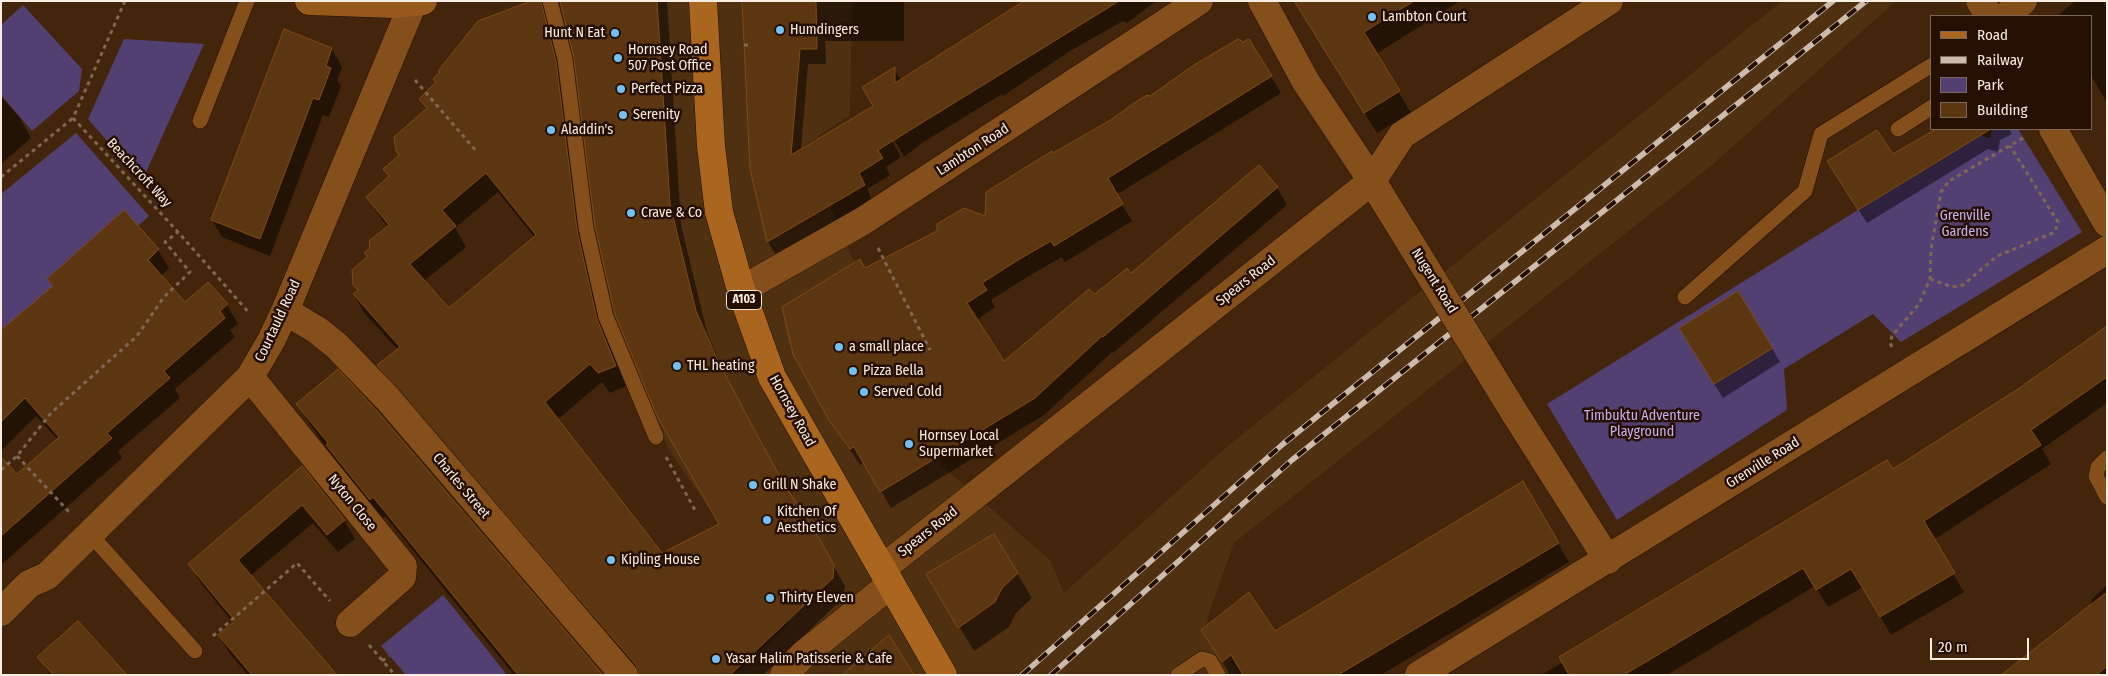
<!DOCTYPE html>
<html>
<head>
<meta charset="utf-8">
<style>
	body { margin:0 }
	#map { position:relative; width:2108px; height:676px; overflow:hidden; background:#42250a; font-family:"Fira Sans Condensed",sans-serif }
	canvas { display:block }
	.frame { position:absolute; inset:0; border:2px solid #faede3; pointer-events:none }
	.legend { position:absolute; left:1930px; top:15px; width:162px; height:115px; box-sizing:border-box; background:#240f00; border:1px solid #7a685b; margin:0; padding:6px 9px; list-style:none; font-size:15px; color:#faede3 }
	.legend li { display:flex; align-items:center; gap:10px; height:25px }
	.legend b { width:25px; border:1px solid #7a685b }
	.scale { position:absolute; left:1930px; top:638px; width:99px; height:22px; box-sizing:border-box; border:2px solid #faede3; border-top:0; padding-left:6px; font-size:15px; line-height:18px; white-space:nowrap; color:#faede3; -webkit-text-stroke:4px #240f00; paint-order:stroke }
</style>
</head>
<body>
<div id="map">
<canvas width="2108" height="676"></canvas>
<div class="frame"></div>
<ul class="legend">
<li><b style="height:6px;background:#aa651e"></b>Road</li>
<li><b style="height:6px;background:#cdbcae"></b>Railway</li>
<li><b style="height:14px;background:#534073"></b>Park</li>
<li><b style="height:14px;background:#5c3611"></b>Building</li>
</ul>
<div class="scale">20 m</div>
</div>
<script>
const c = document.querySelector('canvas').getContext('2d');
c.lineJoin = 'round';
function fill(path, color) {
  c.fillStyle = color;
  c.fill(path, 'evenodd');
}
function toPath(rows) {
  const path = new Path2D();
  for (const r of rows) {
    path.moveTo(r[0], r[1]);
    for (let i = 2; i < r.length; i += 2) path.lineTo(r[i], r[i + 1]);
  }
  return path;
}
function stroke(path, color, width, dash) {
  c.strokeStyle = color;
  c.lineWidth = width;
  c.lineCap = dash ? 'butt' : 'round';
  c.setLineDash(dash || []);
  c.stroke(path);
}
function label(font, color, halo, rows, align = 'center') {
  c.font = font + ' "Fira Sans Condensed",sans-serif';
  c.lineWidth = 5;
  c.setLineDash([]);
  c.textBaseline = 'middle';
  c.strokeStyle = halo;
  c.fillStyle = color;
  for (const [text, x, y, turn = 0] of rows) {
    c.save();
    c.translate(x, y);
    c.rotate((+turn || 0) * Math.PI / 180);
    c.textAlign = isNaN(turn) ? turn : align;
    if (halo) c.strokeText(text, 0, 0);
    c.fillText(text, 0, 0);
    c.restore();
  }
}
fill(toPath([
	[562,1,852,1,850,115,804,146,942,466,1050,560,1064,593,1230,444,1782,1,1896,1,1712,165,1234,543,1207,619,1239,675,735,675,790,623,670,452,609,315,586,223]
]), '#4f3011');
fill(toPath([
	[23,5,82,69,79,91,32,131,1,95,1,25],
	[124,39,204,44,142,181,88,119],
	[1992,129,2018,129,2082,232,1901,342,1873,314,1784,369,1787,410,1617,520,1547,404,1978,135,1990,138],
	[76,133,149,216,138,226,124,210,47,279,53,286,1,330,1,194],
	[443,595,473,632,507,675,406,675,381,646]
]), '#534073');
fill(toPath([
	[535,1,542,1,552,18,608,340,626,386,610,393,602,382,557,420,662,554,720,524,576,57,560,1,667,1,681,225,707,332,728,382,788,492,810,525,845,586,843,598,763,675,640,675,390,385,379,366,398,350,365,314,354,295,358,291,355,285,368,258,366,253,388,228,367,198,390,177,427,110,421,99],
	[498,192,535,238,449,310,424,281,466,247,455,228],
	[744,1,904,1,904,41,825,41,826,64,808,64,801,150,874,106,894,68,901,80,1024,1,1156,1,1127,23,1123,21,1070,51,1003,96,1002,94,922,143,904,157,892,136,890,137,901,157,886,167,890,175,867,189,873,201,777,257,768,242,751,169],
	[1295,1,1460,1,1376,54,1411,113,1377,133],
	[2075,1,2103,1,2107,8,2107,103,2092,77,2092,16,2057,16],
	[1249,40,1281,93,1116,195,1132,221,1065,262,1062,257,1027,277,991,300,995,307,977,320,1004,363,1095,296,1131,275,1259,167,1277,188,1287,205,1113,353,1112,352,1044,415,891,508,865,463,860,465,831,421,865,269,986,218,1052,154],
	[332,49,342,67,337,80,341,86,329,117,323,115,270,256,222,237,212,220],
	[1,97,20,118,31,138,1,164],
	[1938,129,2009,129,2012,134,2000,140,1998,152,1988,149,1867,223,1837,176,1893,156],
	[158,250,169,268,161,276,185,304,208,284,227,305,238,324,230,330,235,337,175,389,180,398,118,451,122,458,1,565,1,459,17,476,58,440,36,416,1,451,1,332,53,287,48,279],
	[2107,335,2107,403,2042,449,2051,464,1933,540,1964,592,1891,635,1863,587,1828,607,1815,586,1667,675,1541,675,1893,471],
	[1688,343,1772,348,1780,362,1723,398],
	[297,405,602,675,514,675,385,516,382,519,338,465],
	[302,468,344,520,355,539,338,552,313,523,250,576,336,675,248,675,230,654,219,636,234,624,200,582,190,564],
	[1522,483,1569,562,1381,675,1228,675,1228,671,1202,630,1274,633],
	[1017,573,1032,598,1016,613,1009,627,974,651,942,599],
	[2107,585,2107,675,2086,675,2092,599],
	[39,657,125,675,50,675]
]), '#0007');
const building = toPath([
	[531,1,541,1,556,61,577,230,597,319,616,366,598,373,590,364,545,402,662,553,719,524,657,416,615,314,595,226,574,58,560,1,657,1,670,204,696,311,718,361,756,433,785,486,811,524,834,565,833,578,730,675,639,675,636,665,377,365,400,347,353,294,358,290,353,285,352,270,368,256,364,253,370,247,369,241,389,225,366,197,389,176,383,169,399,155,396,151,394,137,427,108,419,99,436,82,433,79,440,72,438,71,478,21,531,1],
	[486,173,536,235,449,308,410,264,456,226,442,210,486,173],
	[742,1,816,1,817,49,800,49,791,155,873,106,862,87,895,67,895,83,1024,1,1119,1,878,150,883,158,859,173,865,185,767,242,750,169,742,1],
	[1294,1,1414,1,1364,32,1400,91,1364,113,1294,1],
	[284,29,332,48,326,66,331,68,319,100,313,98,260,239,211,220,284,29],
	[1238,39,1243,42,1249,39,1272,76,1108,178,1123,204,1054,246,1051,241,1018,260,982,283,987,290,967,303,1004,361,1089,289,1095,294,1127,268,1131,273,1259,165,1278,187,1103,337,1102,336,1035,398,880,492,854,447,850,449,830,422,793,354,782,307,860,259,865,268,937,231,937,224,964,208,985,216,986,192,1052,151,1053,153,1109,121,1137,101,1147,95,1150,96,1194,65,1238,39],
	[1936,129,1991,129,1858,210,1827,161,1877,130,1893,154,1936,129],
	[124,210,159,249,148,260,185,302,208,282,228,304,220,311,225,318,164,371,170,378,107,433,112,438,1,536,1,457,17,474,59,437,25,398,1,422,1,330,53,286,47,279,124,210],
	[1738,291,1773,348,1714,384,1679,328,1738,291],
	[2107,326,2107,377,2031,430,2041,445,1924,521,1955,573,1880,617,1851,569,1816,590,1803,568,1624,675,1569,675,1559,657,1887,460,1893,469,2018,389,2107,326],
	[338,369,376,410,603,675,518,675,373,497,370,500,326,445,328,443,296,404,338,369],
	[302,466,345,520,327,535,302,505,238,560,337,675,252,675,218,635,235,621,188,564,302,466],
	[1523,481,1559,543,1338,675,1243,675,1231,655,1222,662,1201,630,1249,592,1275,631,1523,481],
	[994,534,1018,573,1002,588,995,602,958,628,926,574,994,534],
	[2107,592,2107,666,2097,675,2001,675,2107,592],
	[78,621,127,675,53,675,37,657,78,621],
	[889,635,914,675,842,675,889,635]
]);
fill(building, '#5c3611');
stroke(building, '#804a15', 1);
const lane = toPath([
	[550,1,565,59,586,228,606,317,656,437],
	[200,121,247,1],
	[1898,129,1932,107],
	[1685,297,1805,191,1821,134,1932,65],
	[2107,458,2098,467,2096,476,2107,497],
	[90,534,195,651],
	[1178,675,1202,659,1210,661,1218,675]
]);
const street = toPath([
	[1262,1,1306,82,1372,181,1406,236],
	[1980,1,1989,16],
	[2006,16,2023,1],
	[2053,129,2107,223],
	[741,290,863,221,1199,1],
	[285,311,317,330,337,346,388,399,624,675],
	[250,377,403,566,402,577,350,623],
	[1514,412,1608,560],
	[883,568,1372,181,1402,135,1609,1],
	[1,612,29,584,47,576,250,377,272,339,285,311,413,3],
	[784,675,803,655,891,584],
	[1419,675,2107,250]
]);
const secondary = toPath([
	[309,1,395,4,423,1]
]);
const primary = toPath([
	[703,1,711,146,719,212,741,290,772,377,943,675]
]);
stroke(lane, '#221003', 16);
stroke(street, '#221003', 29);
stroke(secondary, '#221003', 29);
stroke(primary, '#221003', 29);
stroke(toPath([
	[125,1,73,118,178,232,250,314],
	[744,45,752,45],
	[415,80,477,152],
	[1,177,73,118],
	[878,248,930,350],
	[1930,279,1952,287,1963,285,1997,256,2055,232,2058,222,2010,146],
	[1892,347,1890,343,1892,336,1919,304,1930,279,1931,249,1941,192,1949,181,2023,138],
	[17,456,70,513],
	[666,457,696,512],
	[1,470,17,456,51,413,137,336,164,297,190,272,165,242,178,232],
	[213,636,297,563,330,601],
	[369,645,395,675],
	[382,661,389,656]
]), '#7f6752', 3, [4, 4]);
stroke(lane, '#854f1b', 15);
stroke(street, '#854f1b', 28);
stroke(secondary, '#985a1c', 28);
stroke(primary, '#aa651e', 28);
const rail = toPath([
	[1022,675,1283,444,1833,1],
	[1051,675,1292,460,1866,1]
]);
stroke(rail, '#cdbcae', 5.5);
stroke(rail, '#240f00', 4, [11]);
const streetBridge = toPath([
	[1406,236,1514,412]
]);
stroke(streetBridge, '#221003', 29, []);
stroke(streetBridge, '#854f1b', 28);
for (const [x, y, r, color] of [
	[1372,17,5,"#74c0f6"],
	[780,30,5,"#74c0f6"],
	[615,33,5,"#74c0f6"],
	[618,58,5,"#74c0f6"],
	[621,89,5,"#74c0f6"],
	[623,115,5,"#74c0f6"],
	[551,130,5,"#74c0f6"],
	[631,213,5,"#74c0f6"],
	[839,347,5,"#74c0f6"],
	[677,366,5,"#74c0f6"],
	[853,371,5,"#74c0f6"],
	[864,392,5,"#74c0f6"],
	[909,444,5,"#74c0f6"],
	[753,485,5,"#74c0f6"],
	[767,520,5,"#74c0f6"],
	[611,560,5,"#74c0f6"],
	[770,598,5,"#74c0f6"],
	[716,659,5,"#74c0f6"]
]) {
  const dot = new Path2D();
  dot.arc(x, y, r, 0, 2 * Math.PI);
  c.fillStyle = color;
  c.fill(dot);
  stroke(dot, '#240f00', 2);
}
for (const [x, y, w] of [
	[744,300,35]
]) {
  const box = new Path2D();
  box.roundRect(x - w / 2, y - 9.5, w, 19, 4);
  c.fillStyle = '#240f00';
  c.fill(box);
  stroke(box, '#faede3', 1);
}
label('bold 12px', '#faede3', null, [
	["A103",744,300]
]);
label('14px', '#faede3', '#240f00', [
	["Lambton Court",1382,17],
	["Humdingers",790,30],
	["Hunt N Eat",605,33,"right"],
	["Hornsey Road",628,50],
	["507 Post Office",628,66],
	["Perfect Pizza",631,89],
	["Serenity",633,115],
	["Aladdin's",561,130],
	["Crave & Co",641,213],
	["a small place",849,347],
	["THL heating",687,366],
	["Pizza Bella",863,371],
	["Served Cold",874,392],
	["Hornsey Local",919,436],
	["Supermarket",919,452],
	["Grill N Shake",763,485],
	["Kitchen Of",777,512],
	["Aesthetics",777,528],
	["Kipling House",621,560],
	["Thirty Eleven",780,598],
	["Yasar Halim Patisserie & Cafe",726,659]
], 'left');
label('14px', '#faede3', '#240f00', [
	["Lambton Road",973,150,-33],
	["Beachcroft Way",139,173,47],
	["Spears Road",1246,281,-38],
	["Nugent Road",1434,281,58],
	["Courtauld Road",278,321,-65],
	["Hornsey Road",792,411,61],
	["Grenville Road",1763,463,-32],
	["Charles Street",461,486,50],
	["Nyton Close",352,503,51],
	["Spears Road",928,532,-38]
]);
label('14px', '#c9b0f5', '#240f00', [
	["Grenville",1965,216],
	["Gardens",1965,232],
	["Timbuktu Adventure",1642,416],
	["Playground",1642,432]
]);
</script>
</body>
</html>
